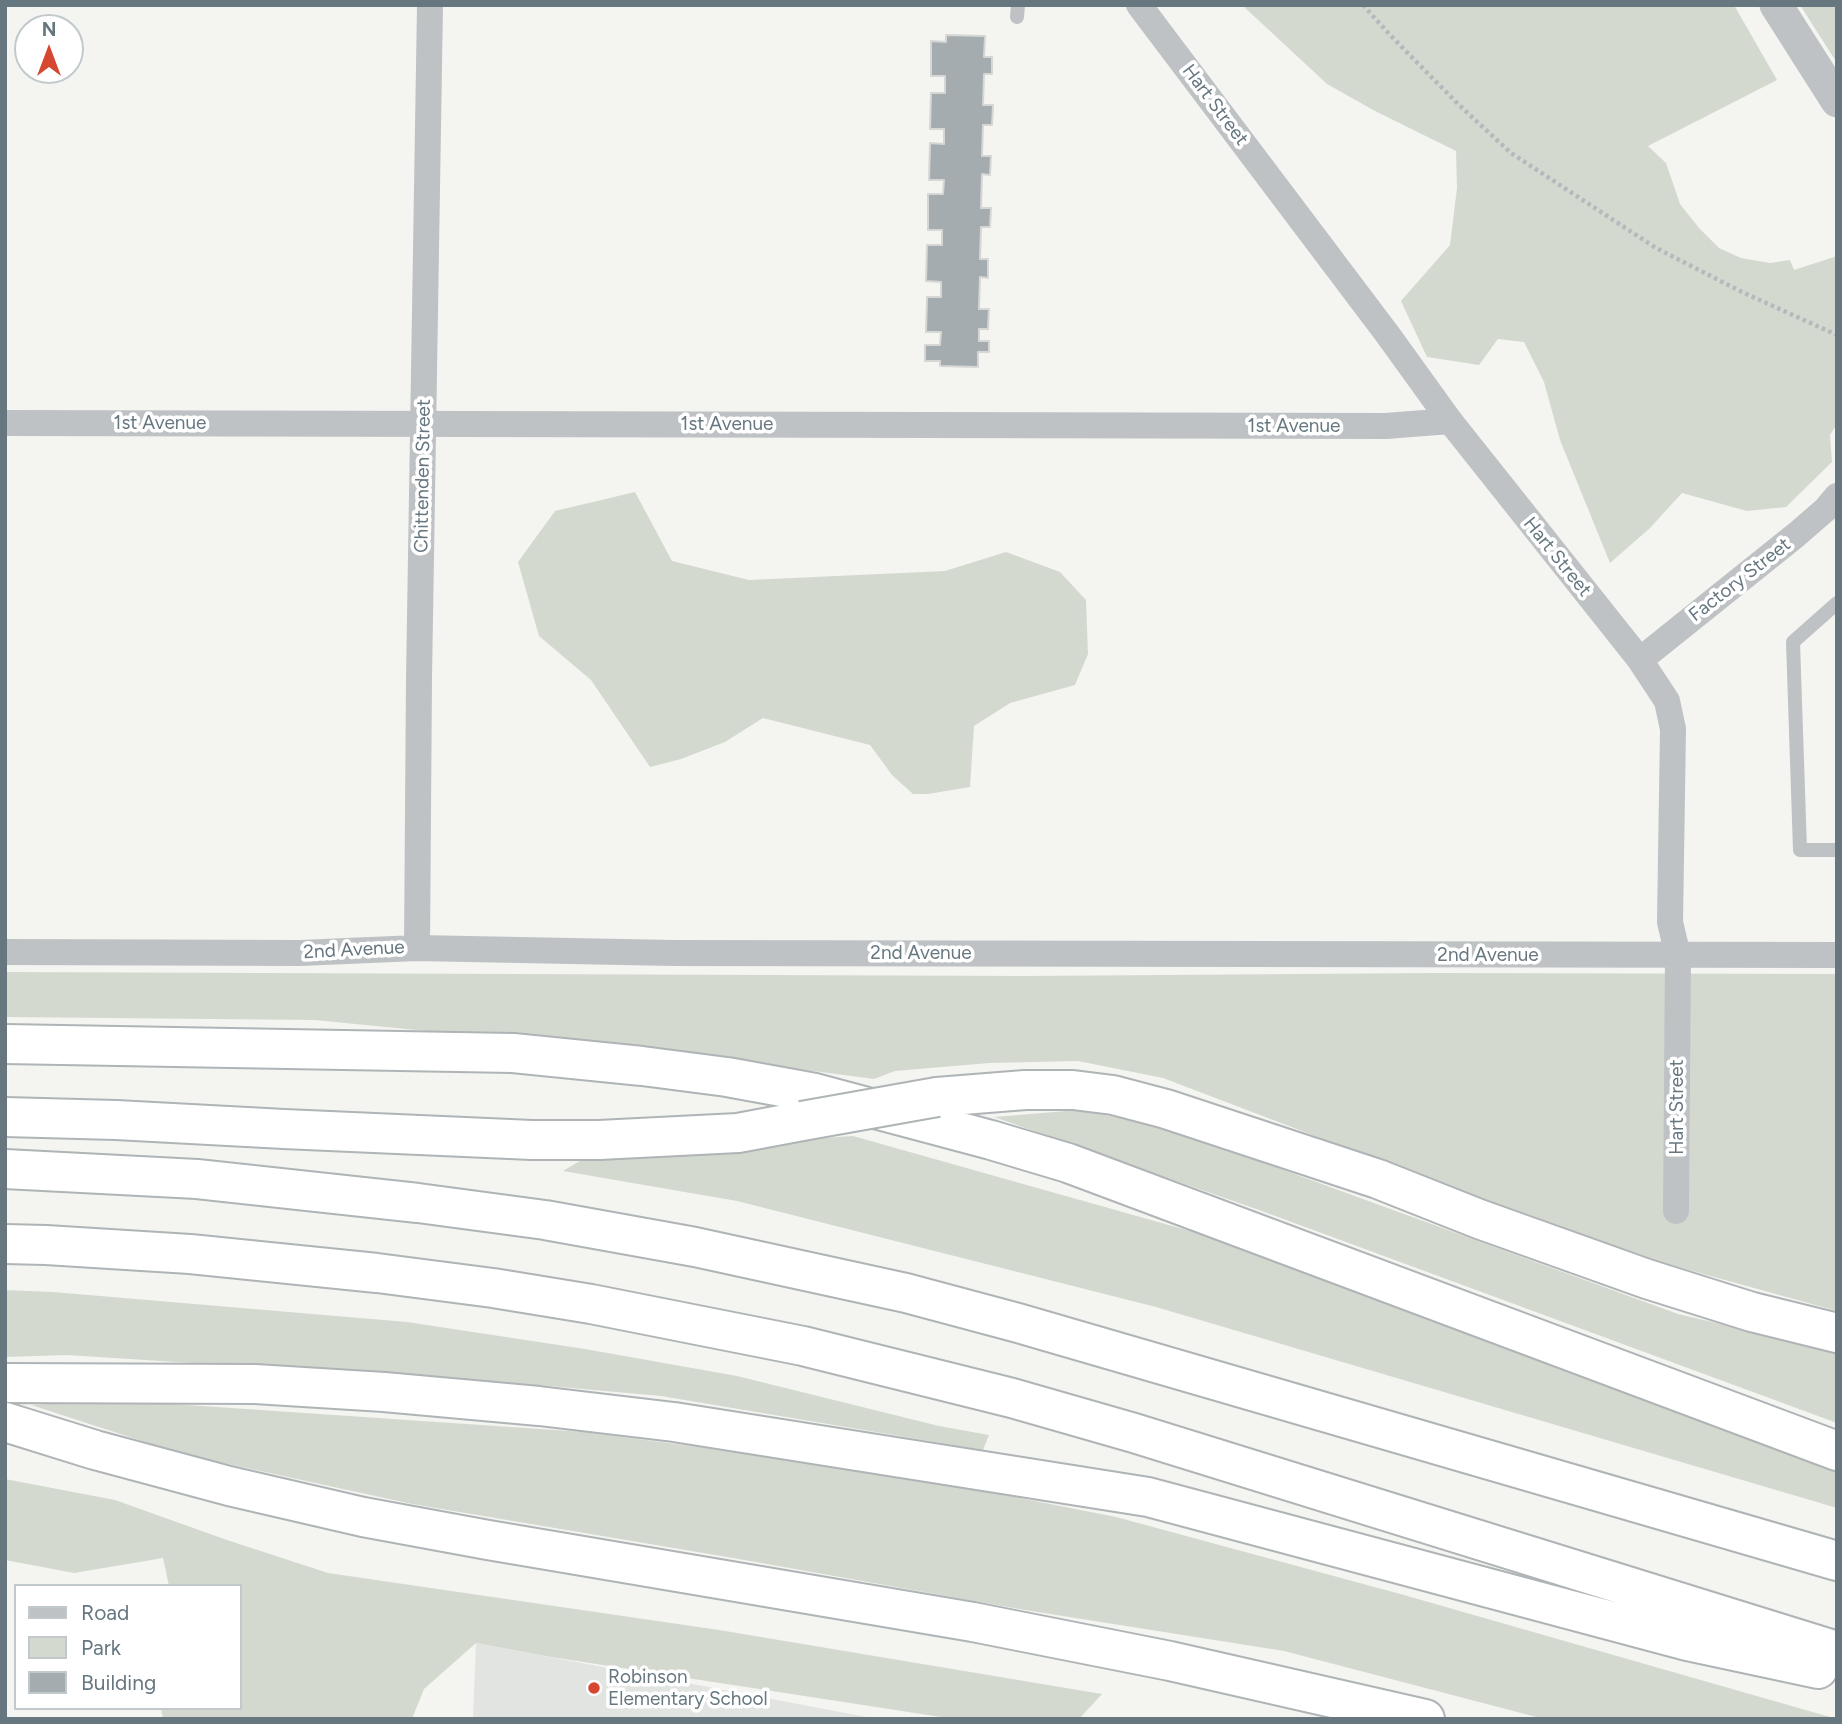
<!DOCTYPE html>
<html>
<head>
<meta charset="utf-8">
<style>
	body { margin:0 }
	#map { position:relative; width:1842px; height:1724px; overflow:hidden; background:#f4f4f1; font-family:Figtree,sans-serif }
	canvas { display:block }
	.frame { position:absolute; inset:0; border:7px solid #667780; pointer-events:none }
	.legend { position:absolute; left:14px; top:1584px; width:228px; height:126px; box-sizing:border-box; background:#fff; border:2px solid #c2c9cc; margin:0; padding:9px 12px; list-style:none; font-size:21px; color:#667780 }
	.legend li { display:flex; align-items:center; gap:14px; height:35px }
	.legend b { width:35px; border:2px solid #c2c9cc }
	.north { position:absolute; left:14px; top:14px; width:70px; height:70px; box-sizing:border-box; background:#fff; border:2px solid #c2c9cc; border-radius:50%; rotate:0deg; font-size:19px; font-weight:700; line-height:28px; text-align:center; color:#667780 }
	.north::after { content:''; display:block; margin:auto; width:24px; height:32px; background:#d64630; clip-path:polygon(50% 0,100% 100%,50% 72%,0 100%) }
</style>
</head>
<body>
<div id="map">
<canvas width="1842" height="1724"></canvas>
<div class="frame"></div>
<ul class="legend">
<li><b style="height:9px;background:#bec2c5"></b>Road</li>
<li><b style="height:19px;background:#d4d9d0"></b>Park</li>
<li><b style="height:19px;background:#a4acb0"></b>Building</li>
</ul>
<div class="north">N</div>
</div>
<script>
const c = document.querySelector('canvas').getContext('2d');
c.lineJoin = 'round';
function fill(path, color) {
  c.fillStyle = color;
  c.fill(path, 'evenodd');
}
function toPath(rows) {
  const path = new Path2D();
  for (const r of rows) {
    path.moveTo(r[0], r[1]);
    for (let i = 2; i < r.length; i += 2) path.lineTo(r[i], r[i + 1]);
  }
  return path;
}
function stroke(path, color, width, dash) {
  c.strokeStyle = color;
  c.lineWidth = width;
  c.lineCap = dash ? 'butt' : 'round';
  c.setLineDash(dash || []);
  c.stroke(path);
}
function label(font, color, halo, rows, align = 'center') {
  c.font = font + ' Figtree,sans-serif';
  c.lineWidth = 7;
  c.setLineDash([]);
  c.textBaseline = 'middle';
  c.strokeStyle = halo;
  c.fillStyle = color;
  for (const [text, x, y, turn = 0] of rows) {
    c.save();
    c.translate(x, y);
    c.rotate((+turn || 0) * Math.PI / 180);
    c.textAlign = isNaN(turn) ? turn : align;
    if (halo) c.strokeText(text, 0, 0);
    c.fillText(text, 0, 0);
    c.restore();
  }
}
fill(toPath([
	[476,1643,877,1719,473,1719]
]), '#e2e4e2');
fill(toPath([
	[1242,5,1734,5,1777,80,1648,146,1666,163,1680,204,1699,228,1719,248,1741,258,1770,263,1790,260,1794,270,1837,256,1837,424,1830,435,1832,462,1786,507,1747,511,1682,493,1649,529,1610,563,1560,440,1544,382,1524,342,1498,339,1479,365,1427,357,1401,301,1450,245,1457,188,1456,151,1375,111,1327,84],
	[1800,5,1837,5,1837,63],
	[635,492,672,561,749,580,945,571,1006,552,1060,572,1086,600,1088,654,1075,685,1010,703,974,726,970,787,928,794,913,794,892,775,870,745,763,718,725,742,681,759,650,767,591,680,539,636,518,562,555,511],
	[5,972,1025,976,1435,973,1837,974,1837,1311,1642,1257,1428,1179,1163,1078,1078,1061,989,1063,895,1071,874,1079,760,1064,315,1020,5,1017],
	[1079,1110,1163,1126,1678,1314,1837,1351,1837,1423,1259,1210,994,1117],
	[853,1136,1236,1244,1837,1467,1837,1508,1156,1307,737,1201,563,1171,593,1153],
	[5,1290,53,1292,407,1322,585,1349,737,1376,939,1426,989,1435,983,1450,661,1396,549,1386,67,1355,5,1357],
	[114,1400,584,1432,883,1471,1116,1517,1404,1595,1837,1719,1544,1719,1284,1651,1025,1610,733,1558,412,1504,182,1454,31,1405],
	[5,1479,115,1500,227,1540,328,1573,719,1630,1102,1694,1079,1719,954,1719,551,1657,476,1643,424,1689,412,1719,163,1719,161,1708,240,1708,240,1586,169,1586,163,1558,74,1573,5,1560]
]), '#d4d9d0');
const building = toPath([
	[946,35,985,36,984,57,992,57,992,74,984,74,983,105,993,105,992,125,983,125,982,156,991,156,990,175,982,174,981,208,991,208,990,227,981,227,980,259,988,259,988,278,980,277,979,309,989,309,988,329,979,329,979,341,989,341,989,352,978,352,978,367,940,366,940,361,925,361,925,345,940,345,941,332,926,332,927,297,941,297,941,282,926,281,927,245,942,245,942,230,928,230,928,194,943,194,944,180,929,180,930,143,944,144,944,129,930,129,931,93,945,93,945,76,931,76,931,41,946,42,946,35]
]);
fill(building, '#a4acb0');
stroke(building, '#d6d6d4', 2);
const motorway = toPath([
	[5,1044,513,1053,642,1066,727,1077,815,1093,991,1140,1068,1163,1837,1451],
	[937,1097,1025,1090,1073,1090,1113,1095,1166,1109,1378,1179,1479,1219,1647,1279,1752,1312,1837,1333],
	[5,1117,116,1120,284,1129,532,1140,599,1140,738,1133,802,1121],
	[5,1169,197,1179,418,1203,545,1220,695,1247,906,1293,1018,1323,1837,1561],
	[5,1244,46,1245,190,1254,377,1273,493,1288,591,1304,803,1346,1012,1398,1134,1433,1837,1651],
	[5,1383,255,1384,384,1392,539,1406,674,1422,1148,1497,1687,1641,1818,1669],
	[5,1422,95,1450,229,1486,363,1517,488,1540,973,1622,1170,1661,1425,1719]
]);
stroke(motorway, '#afb4b6', 42);
stroke(toPath([
	[1363,5,1391,36,1459,105,1511,153,1656,248,1742,292,1837,335]
]), '#b6b9bb', 4.5, [3.5, 3.5]);
stroke(toPath([
	[1017,17,1018,5],
	[1837,603,1793,642,1800,850,1837,850]
]), '#bec2c5', 14);
stroke(toPath([
	[1139,5,1388,335,1450,421,1640,660,1667,701,1673,729,1670,922,1678,956,1676,1211],
	[5,423,1386,426,1450,421],
	[1640,660,1796,535,1826,509,1837,496],
	[417,948,419,678,430,5],
	[5,952,300,953,417,948,674,953,1837,955]
]), '#bec2c5', 26);
stroke(toPath([
	[1776,5,1837,101]
]), '#bec2c5', 33);
stroke(motorway, '#fff', 38);
const motorwayBridge = toPath([
	[802,1121,937,1097]
]);
stroke(motorwayBridge, '#afb4b6', 42, []);
stroke(motorwayBridge, '#fff', 38);
for (const [x, y, r, color] of [
	[594,1688,7,"#d64630"]
]) {
  const dot = new Path2D();
  dot.arc(x, y, r, 0, 2 * Math.PI);
  c.fillStyle = color;
  c.fill(dot);
  stroke(dot, '#fff', 2.5);
}
label('19px', '#667780', '#fff', [
	["Hart Street",1215,105,53],
	["1st Avenue",160,423],
	["1st Avenue",727,424],
	["1st Avenue",1294,426],
	["Chittenden Street",423,476,-89],
	["Hart Street",1557,557,51],
	["Factory Street",1740,580,-38],
	["2nd Avenue",354,950,-3],
	["2nd Avenue",921,953],
	["2nd Avenue",1488,955],
	["Hart Street",1677,1107,-90]
]);
label('19px', '#667780', '#fff', [
	["Robinson",608,1677],
	["Elementary School",608,1699]
], 'left');
</script>
</body>
</html>
